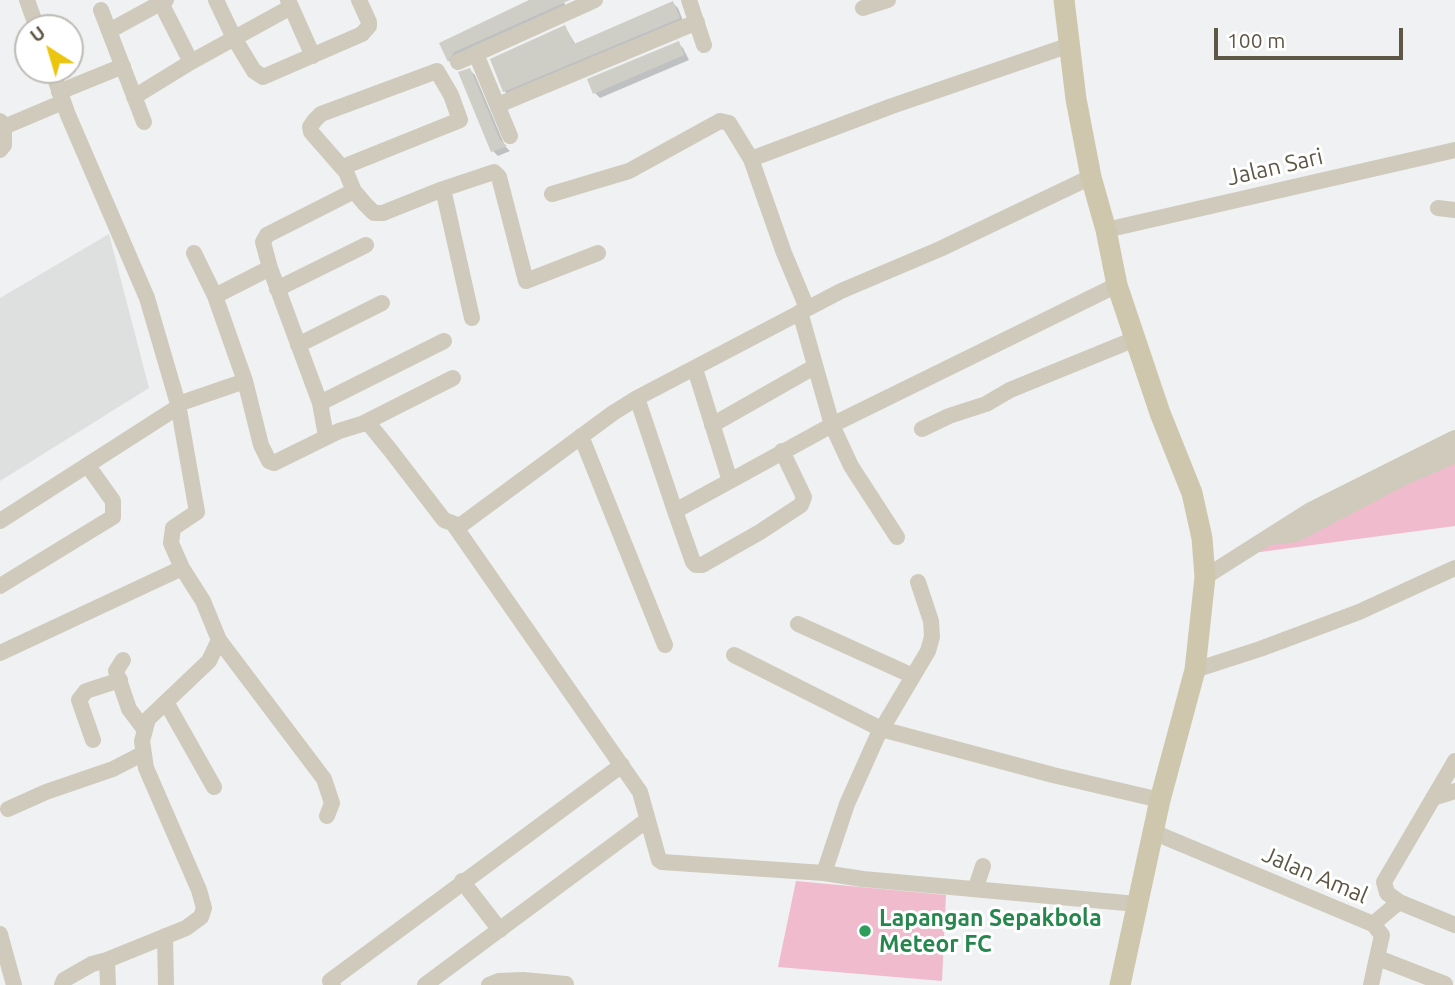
<!DOCTYPE html>
<html>
<head>
<meta charset="utf-8">
<style>
	body { margin:0 }
	#map { position:relative; width:1455px; height:985px; overflow:hidden; background:#eff1f2; font-family:Ubuntu,sans-serif }
	canvas { display:block }
	.north { position:absolute; left:14px; top:14px; width:70px; height:70px; box-sizing:border-box; background:#fff; border:2px solid #bfbcb5; border-radius:50%; rotate:323deg; font-size:19px; font-weight:700; line-height:28px; text-align:center; color:#5e5746 }
	.north::after { content:''; display:block; margin:auto; width:24px; height:32px; background:#ebc510; clip-path:polygon(50% 0,100% 100%,50% 72%,0 100%) }
	.scale { position:absolute; left:1214px; top:28px; width:189px; height:32px; box-sizing:border-box; border:4px solid #5e5746; border-top:0; padding-left:9px; font-size:21px; line-height:24px; white-space:nowrap; color:#5e5746; -webkit-text-stroke:5px #fff; paint-order:stroke }
</style>
</head>
<body>
<div id="map">
<canvas width="1455" height="985"></canvas>
<div class="north">U</div>
<div class="scale">100 m</div>
</div>
<script>
const c = document.querySelector('canvas').getContext('2d');
c.lineJoin = 'round';
function fill(path, color) {
  c.fillStyle = color;
  c.fill(path, 'evenodd');
}
function toPath(rows) {
  const path = new Path2D();
  for (const r of rows) {
    path.moveTo(r[0], r[1]);
    for (let i = 2; i < r.length; i += 2) path.lineTo(r[i], r[i + 1]);
  }
  return path;
}
function stroke(path, color, width, dash) {
  c.strokeStyle = color;
  c.lineWidth = width;
  c.lineCap = dash ? 'butt' : 'round';
  c.setLineDash(dash || []);
  c.stroke(path);
}
function label(font, color, halo, rows, align = 'center') {
  c.font = font + ' Ubuntu,sans-serif';
  c.lineWidth = 6;
  c.setLineDash([]);
  c.textBaseline = 'middle';
  c.strokeStyle = halo;
  c.fillStyle = color;
  for (const [text, x, y, turn = 0] of rows) {
    c.save();
    c.translate(x, y);
    c.rotate((+turn || 0) * Math.PI / 180);
    c.textAlign = isNaN(turn) ? turn : align;
    if (halo) c.strokeText(text, 0, 0);
    c.fillText(text, 0, 0);
    c.restore();
  }
}
fill(toPath([
	[109,234,149,388,0,481,0,298]
]), '#dee0e0');
fill(toPath([
	[1455,441,1455,526,1253,553],
	[796,881,946,895,942,981,778,967]
]), '#f1bbce');
fill(toPath([
	[533,0,563,0,567,9,454,65,449,61,441,44],
	[673,3,678,8,684,23,510,96,504,91,565,27,576,45],
	[678,43,683,48,689,60,600,98,595,93],
	[470,70,475,75,505,146,510,151,498,156,493,151]
]), '#0003');
fill(toPath([
	[529,0,570,0,454,52,448,62,439,43],
	[673,1,680,18,503,92,490,59,565,25,574,44],
	[679,41,684,55,593,94,587,79],
	[470,68,500,140,507,146,491,152,458,72]
]), '#cfcec6');
stroke(toPath([
	[27,0,37,28],
	[216,0,234,38,254,71,263,77,362,34,369,26,369,22,359,0],
	[288,0,313,56],
	[689,0,704,45],
	[161,3,191,62],
	[863,8,888,0],
	[101,10,144,122],
	[109,31,166,0],
	[476,54,510,136],
	[458,62,595,0],
	[52,70,68,115,147,298,178,404,197,512,173,528,171,543,182,568,203,601,219,640,209,661,148,719,142,741,146,768,199,890,204,908,201,917,186,928,107,960,92,964,64,980,62,985],
	[59,92,123,66],
	[134,97,191,62,291,7],
	[498,105,697,22],
	[0,121,4,127,4,145,0,150],
	[4,127,63,102],
	[346,172,311,132,310,127,315,120,321,114,437,71,451,95,460,120,348,165,346,172,354,191,365,204,374,213,383,213,443,189,494,172,499,177,526,281,598,253],
	[443,189,472,318],
	[552,194,629,171,720,121,729,123,751,159],
	[1438,208,1455,210],
	[1106,230,1455,150],
	[194,253,215,296],
	[270,268,215,296,245,381,261,445,269,461,274,463,339,431,365,423,369,424,391,451,444,520,457,525,461,525,613,413,637,398,841,291,940,249,1091,177],
	[277,289,366,245],
	[807,308,784,253,751,159,892,106,1070,45],
	[800,312,832,425,851,466,897,537],
	[298,345,382,303],
	[695,369,730,481,832,425,1117,285],
	[637,398,675,511],
	[320,403,444,341],
	[178,404,245,381],
	[364,423,453,378],
	[712,425,814,367],
	[922,429,949,416,986,404,1010,390,1135,339],
	[326,436,320,403,270,268,263,242,267,235,354,191],
	[581,436,665,645],
	[730,481,675,511,693,562,696,565,702,565,760,532,801,505,804,497,782,451],
	[0,521,178,407],
	[454,525,640,792,659,860,662,862,824,873],
	[1270,537,1296,534,1405,477,1455,455],
	[1205,577,1309,511,1455,438],
	[918,582,931,621,932,637,928,651,877,737,847,804,824,873,863,879,1137,904],
	[0,586,113,517,113,501,88,466],
	[798,624,913,676],
	[219,640,324,779,332,803,327,816],
	[0,653,182,568],
	[734,655,881,729,1053,775,1160,800],
	[123,660,116,671,129,709,144,729],
	[1195,670,1260,649,1359,612,1455,568],
	[166,702,214,787],
	[93,740,79,700,86,691,120,680],
	[1455,761,1384,882,1387,893,1399,902,1455,925],
	[1433,798,1455,791],
	[8,809,46,792,113,769,142,754],
	[1153,832,1373,924,1382,935,1371,985],
	[462,881,500,930],
	[976,887,983,866],
	[1373,924,1399,902],
	[0,934,14,985],
	[165,936,166,985],
	[1378,958,1445,984],
	[107,960,108,985],
	[333,985,330,981,622,765],
	[425,985,647,820],
	[489,985,499,981,523,980,566,984]
]), '#cfcabc', 16);
stroke(toPath([
	[1064,0,1076,99,1091,177,1106,230,1117,285,1160,413,1192,493,1202,538,1205,577,1195,670,1160,800,1120,985]
]), '#cfc7ad', 21);
for (const [x, y, r, color] of [
	[865,931,7,"#2e9e5b"]
]) {
  const dot = new Path2D();
  dot.arc(x, y, r, 0, 2 * Math.PI);
  c.fillStyle = color;
  c.fill(dot);
  stroke(dot, '#fff', 2.5);
}
label('23px', '#5e5746', '#fff', [
	["Jalan Sari",1275,167,-13],
	["Jalan Amal",1315,875,23]
]);
label('bold 23px', '#27864d', '#fff', [
	["Lapangan Sepakbola",879,918],
	["Meteor FC",879,944]
], 'left');
</script>
</body>
</html>
